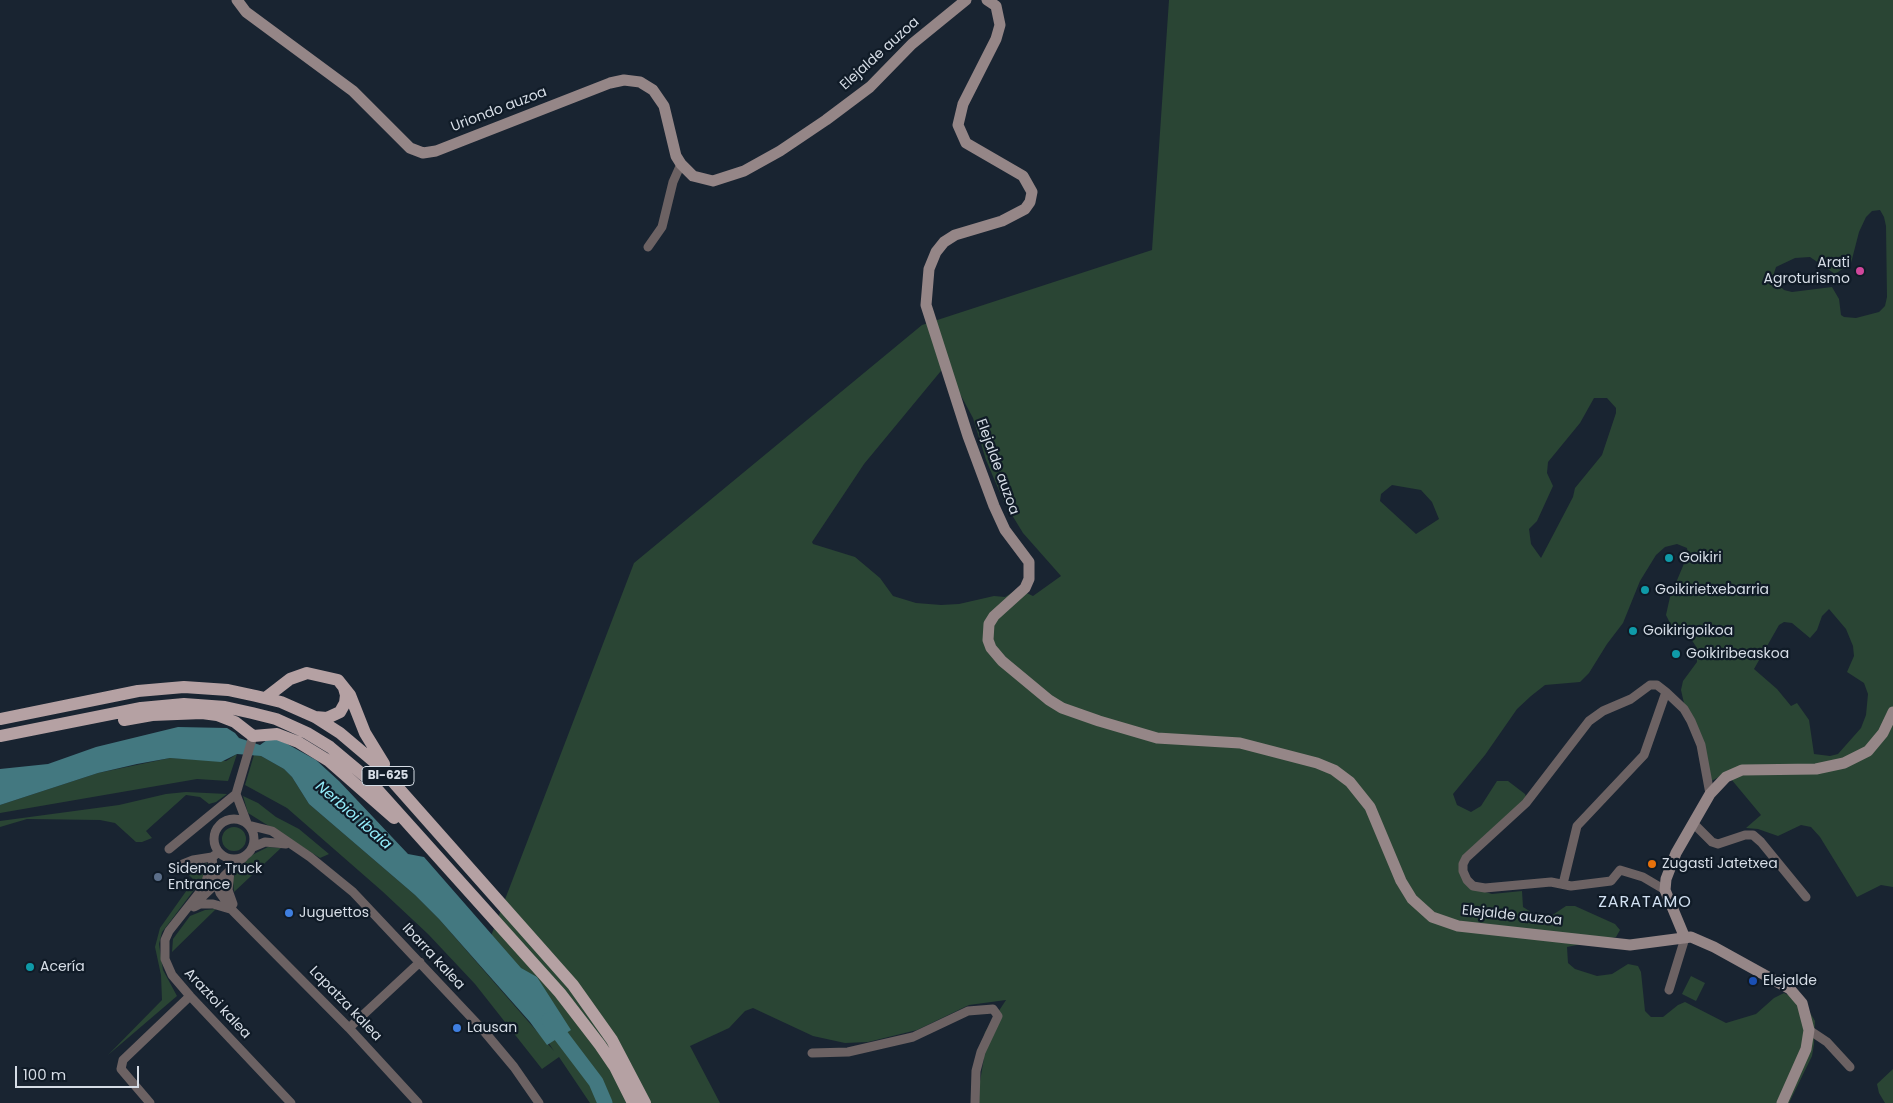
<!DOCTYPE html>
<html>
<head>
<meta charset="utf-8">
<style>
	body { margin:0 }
	#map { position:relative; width:1893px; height:1103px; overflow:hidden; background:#192431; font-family:Poppins,sans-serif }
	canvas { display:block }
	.scale { position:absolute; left:15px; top:1066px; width:124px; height:22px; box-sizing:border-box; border:2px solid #d6dde6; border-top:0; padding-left:6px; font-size:15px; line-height:18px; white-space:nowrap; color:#d6dde6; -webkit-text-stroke:4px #101b27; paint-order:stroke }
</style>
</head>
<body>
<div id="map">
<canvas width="1893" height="1103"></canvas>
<div class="scale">100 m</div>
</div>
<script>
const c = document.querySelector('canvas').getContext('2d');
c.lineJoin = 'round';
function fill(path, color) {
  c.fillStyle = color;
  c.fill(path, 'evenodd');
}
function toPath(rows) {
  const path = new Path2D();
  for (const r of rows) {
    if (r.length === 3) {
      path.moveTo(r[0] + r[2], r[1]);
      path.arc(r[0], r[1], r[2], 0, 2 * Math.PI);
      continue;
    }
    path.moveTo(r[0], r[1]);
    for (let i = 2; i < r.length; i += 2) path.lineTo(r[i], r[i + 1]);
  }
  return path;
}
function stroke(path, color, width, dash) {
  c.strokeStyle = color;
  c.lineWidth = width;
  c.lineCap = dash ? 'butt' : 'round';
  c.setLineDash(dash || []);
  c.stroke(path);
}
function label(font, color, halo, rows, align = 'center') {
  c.font = font + ' Poppins,sans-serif';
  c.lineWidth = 4.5;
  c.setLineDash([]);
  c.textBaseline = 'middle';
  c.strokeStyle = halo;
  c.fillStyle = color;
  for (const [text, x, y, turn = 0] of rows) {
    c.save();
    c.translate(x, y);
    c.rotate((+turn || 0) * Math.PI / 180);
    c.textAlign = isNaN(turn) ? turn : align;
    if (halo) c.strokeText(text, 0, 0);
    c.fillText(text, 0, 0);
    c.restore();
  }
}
fill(toPath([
	[1169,0,1893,0,1893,887,1881,885,1857,897,1820,837,1811,827,1801,825,1778,836,1758,829,1746,828,1761,815,1726,773,1708,783,1707,773,1686,712,1681,690,1683,681,1697,662,1697,648,1691,639,1671,625,1666,615,1670,597,1688,554,1687,548,1677,544,1665,547,1656,555,1640,581,1623,623,1607,644,1589,673,1580,682,1545,685,1531,696,1517,709,1485,755,1453,794,1457,805,1471,812,1481,806,1497,781,1508,781,1525,794,1527,799,1459,864,1472,888,1492,894,1522,891,1523,907,1539,917,1548,918,1566,906,1575,906,1615,924,1620,930,1616,937,1567,947,1568,963,1575,969,1597,976,1612,974,1628,964,1638,966,1641,972,1645,1011,1651,1017,1663,1017,1678,1005,1685,1002,1726,1023,1756,1014,1774,998,1784,993,1804,1003,1815,1021,1814,1044,1812,1056,1789,1103,978,1103,979,1087,984,1058,982,1045,985,1032,1006,1000,969,1005,917,1030,868,1042,845,1043,813,1036,753,1008,745,1011,729,1028,690,1046,720,1103,590,1103,559,1057,542,1069,475,984,428,934,382,891,287,808,245,785,254,755,261,756,284,769,292,777,309,804,415,895,439,919,554,1051,486,949,634,563,922,325,1152,250],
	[1880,210,1884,217,1886,226,1887,297,1885,306,1879,312,1856,318,1844,317,1841,315,1839,299,1832,287,1792,292,1784,290,1777,283,1774,273,1776,267,1795,258,1810,257,1835,274,1847,266,1851,263,1859,232,1866,217,1872,211],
	[945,366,973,418,986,460,1004,502,1023,533,1061,576,1033,596,1018,589,1005,597,994,596,959,604,941,605,916,603,893,596,880,578,855,557,813,544,812,542,864,464],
	[1594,398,1607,398,1616,408,1616,413,1602,455,1575,488,1573,497,1541,558,1531,544,1529,529,1537,521,1553,486,1547,473,1548,462,1580,423],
	[1392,485,1421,490,1432,502,1439,519,1416,534,1380,501,1381,494],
	[1829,609,1846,629,1853,646,1854,656,1847,672,1864,683,1868,694,1866,715,1861,728,1838,754,1830,756,1814,754,1809,720,1797,703,1791,706,1777,689,1754,669,1779,625,1784,622,1792,623,1810,638,1817,630,1822,616],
	[237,754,228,781,197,779,0,813,0,805,98,773,170,758,226,761],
	[186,792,227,794,216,802,209,804,200,797,186,795,146,831,152,838,142,842,136,842,115,823,100,820,27,819,0,827,0,821,119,805,166,794],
	[243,796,258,803,276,817,299,829,329,854,320,858,248,813],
	[234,839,12],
	[268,847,281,848,234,892,233,880,236,871,252,855],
	[207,863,203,878,169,923,162,932,159,944,163,970,177,996,108,1055,162,1000,161,975,155,947,160,928,194,880,183,869],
	[216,909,172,952,173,939,190,916,205,910],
	[1691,976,1705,983,1696,1001,1682,994],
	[1893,1069,1893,1103,1885,1103,1879,1093,1877,1084]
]), '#2a4534');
fill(toPath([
	[178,727,227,728,235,733,239,738,260,745,267,740,280,740,316,760,339,781,408,854,424,857,521,968,537,977,571,1030,547,1045,530,1022,439,919,415,895,309,804,292,777,284,769,261,756,237,754,221,762,170,758,137,764,98,773,0,805,0,769,48,764,96,747]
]), '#437880');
stroke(toPath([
	[549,1020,596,1082,605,1103]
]), '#437880', 15);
stroke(toPath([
	[648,247,662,227,673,182,681,164],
	[236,794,247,823],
	[234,839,20],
	[1693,823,1712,842,1718,844,1745,835,1753,835,1761,842,1806,897],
	[248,825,272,831,310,857,353,892,483,1030,514,1067,539,1103],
	[253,847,265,842,286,844],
	[169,849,236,794,253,736],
	[212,857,214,875,220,893,233,911,349,1028,418,1103],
	[183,864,193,860,212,857,215,855],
	[212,866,203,888,169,931,165,940,165,959,172,975,190,996,291,1103],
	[230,872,228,890,233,904],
	[1563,884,1577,826,1644,755,1666,692],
	[1665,890,1643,877,1620,870,1611,881,1571,886,1551,882,1485,888,1473,886,1467,880,1463,871,1463,864,1466,858,1526,803,1589,721,1603,711,1631,699,1650,685,1657,685,1666,692,1684,709,1691,721,1701,745,1710,794],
	[199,900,244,857],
	[194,907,200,904,213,904,230,909],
	[1669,990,1685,938],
	[349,1028,420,962],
	[1809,1030,1827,1042,1850,1067],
	[812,1053,848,1052,913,1037,968,1011,993,1009,998,1016,981,1052,976,1071,975,1103],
	[150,1103,121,1069,123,1060,190,996]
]), '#6c6263', 9);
stroke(toPath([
	[237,0,246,12,353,91,410,148,423,153,436,151,610,83,624,80,640,82,653,90,664,106,676,156,681,164,693,176,713,181,744,171,780,151,826,120,870,87,912,44,966,0],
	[987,0,996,6,1000,25,996,39,963,104,958,125,966,143,1023,176,1032,192,1030,202,1025,209,1002,221,955,235,944,242,936,252,929,269,926,305,968,436,994,506,1005,530,1029,562,1029,579,1025,588,994,616,989,624,988,640,991,648,1002,661,1049,700,1062,708,1099,721,1157,738,1240,743,1317,763,1334,770,1350,782,1370,807,1401,881,1412,899,1432,917,1458,926,1630,945,1691,937,1714,947,1790,989,1802,1003,1809,1030,1806,1049,1782,1103],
	[1685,938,1665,890,1666,879,1676,853,1710,794,1726,777,1742,770,1816,769,1844,763,1868,751,1883,733,1893,712]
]), '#958687', 11);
stroke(toPath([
	[268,696,290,679,307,673,338,680,350,695,365,733,384,764],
	[315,717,327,718,340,712,345,703,346,695,344,688],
	[0,719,138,691,184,687,228,690,256,696,281,702,315,717,340,733,379,766,573,985,612,1040,645,1103],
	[124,720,152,715,202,713,217,715,235,722,253,736,277,734,298,742,329,761,394,818],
	[0,736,141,708,184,704,225,707,252,713,276,719,307,733,330,747,367,778,560,993,600,1045,615,1067,633,1103]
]), '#b5a1a3', 12);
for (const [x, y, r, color] of [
	[1860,271,5,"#d1479c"],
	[1669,558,5,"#0f9aa8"],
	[1645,590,5,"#0f9aa8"],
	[1633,631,5,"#0f9aa8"],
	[1676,654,5,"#0f9aa8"],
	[1652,864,5,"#e8710a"],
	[158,877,5,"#5c6f8a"],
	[289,913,5,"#3f7fe0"],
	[30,967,5,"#0f9aa8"],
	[1753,981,5,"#1a4fb4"],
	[457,1028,5,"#3f7fe0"]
]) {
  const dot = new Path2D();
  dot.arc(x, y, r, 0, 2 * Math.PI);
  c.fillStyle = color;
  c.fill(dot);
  stroke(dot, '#101b27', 2);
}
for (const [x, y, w] of [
	[388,776,52]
]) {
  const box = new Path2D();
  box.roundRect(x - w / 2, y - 9.5, w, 19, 4);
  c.fillStyle = '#101b27';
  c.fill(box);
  stroke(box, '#d6dde6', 1);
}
label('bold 12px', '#d6dde6', null, [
	["BI-625",388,776]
]);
label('14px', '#d6dde6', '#101b27', [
	["Elejalde auzoa",880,54,-42],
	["Uriondo auzoa",499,110,-21],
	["Elejalde auzoa",997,467,70],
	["Elejalde auzoa",1512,916,6],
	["Ibarra kalea",433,957,47],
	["Araztoi kalea",217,1004,47],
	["Lapatza kalea",345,1004,46]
]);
label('14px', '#d6dde6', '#101b27', [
	["Arati",1850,263,"right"],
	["Agroturismo",1850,279,"right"],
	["Goikiri",1679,558],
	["Goikirietxebarria",1655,590],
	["Goikirigoikoa",1643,631],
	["Goikiribeaskoa",1686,654],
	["Zugasti Jatetxea",1662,864],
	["Sidenor Truck",168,869],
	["Entrance",168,885],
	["Juguettos",299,913],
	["Acería",40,967],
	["Elejalde",1763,981],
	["Lausan",467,1028]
], 'left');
label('italic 15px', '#94edfb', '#101b27', [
	["Nerbioi ibaia",353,816,41]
]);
c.letterSpacing = '1px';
label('16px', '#d1e0f1', '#101b27', [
	["ZARATAMO",1645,903]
]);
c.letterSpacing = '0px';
</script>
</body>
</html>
